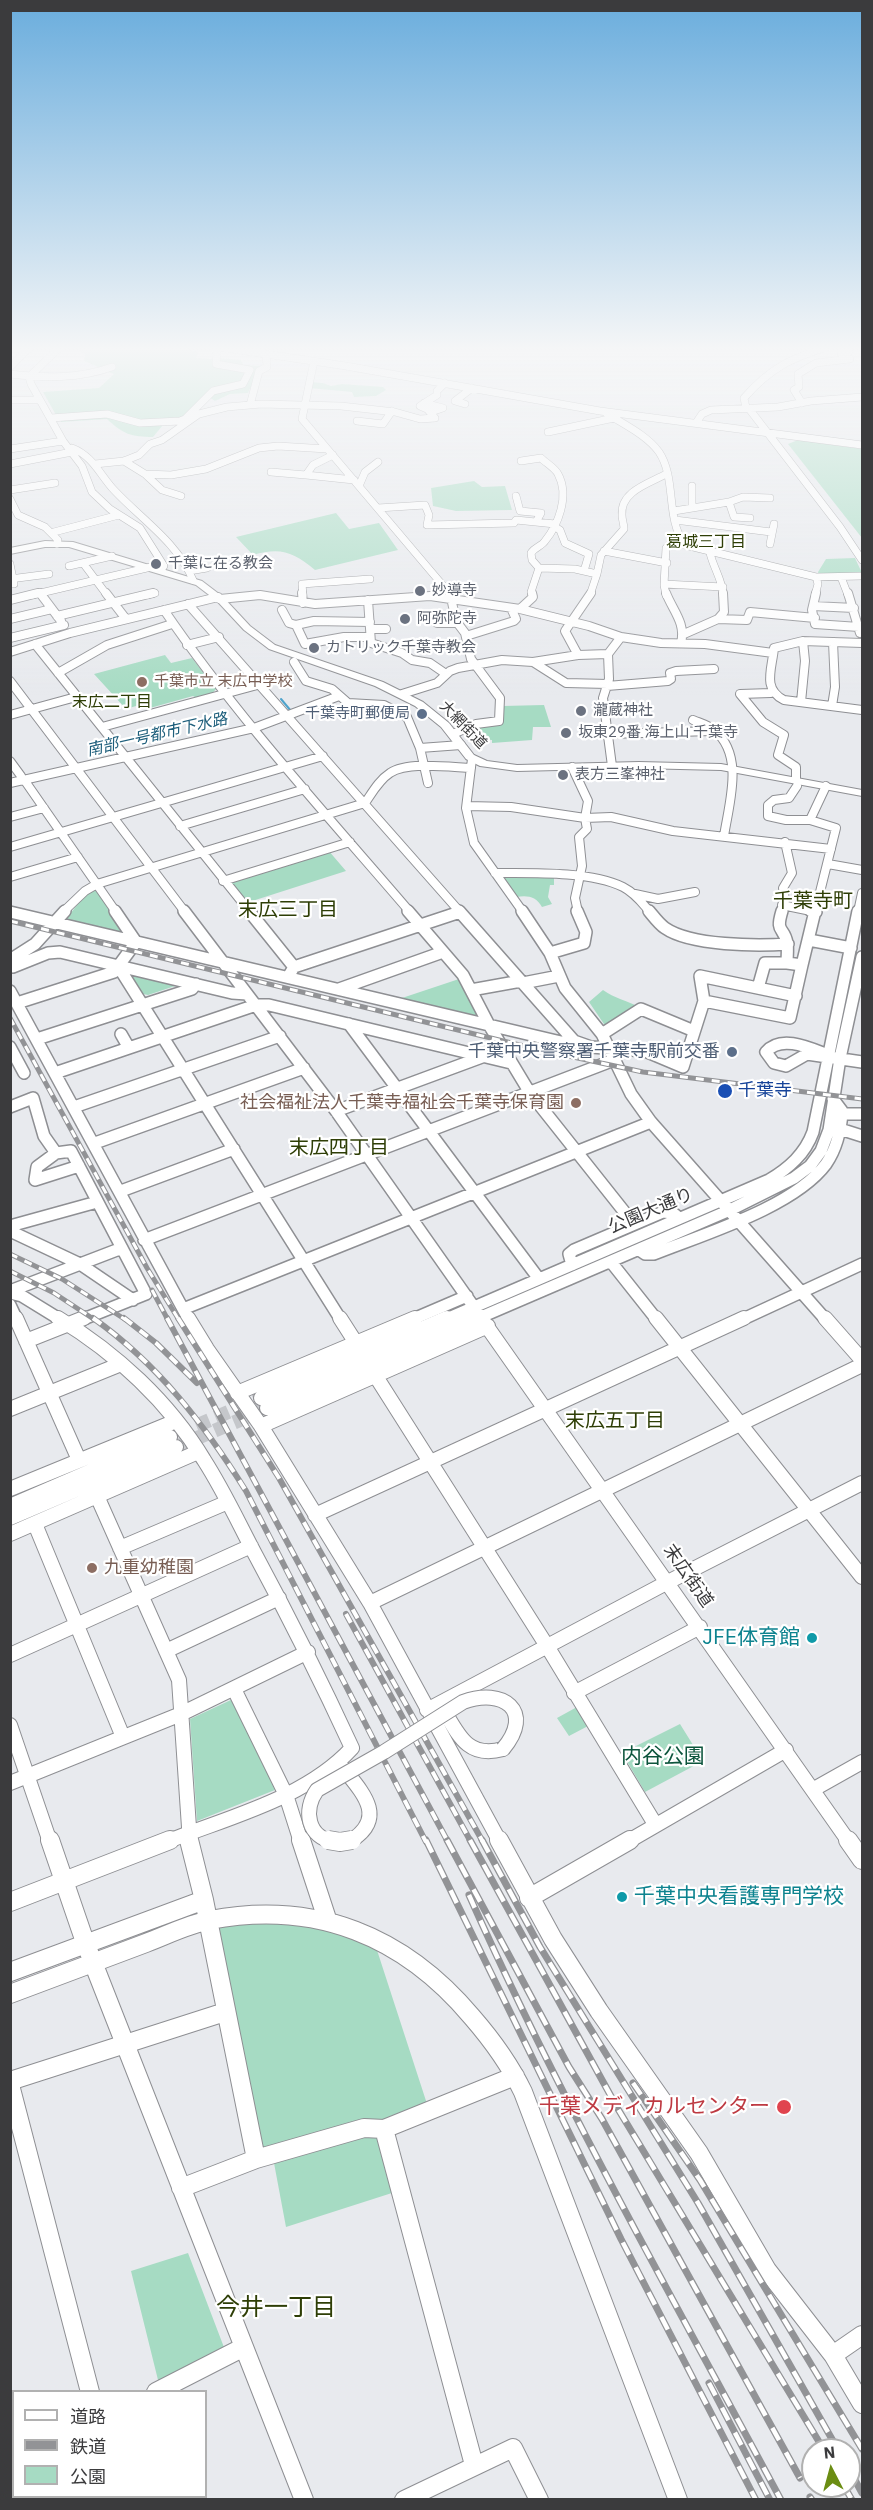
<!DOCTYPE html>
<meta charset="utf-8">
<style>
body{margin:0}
#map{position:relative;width:873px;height:2510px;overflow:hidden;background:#e8eaee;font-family:"IBM Plex Sans","Noto Sans JP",sans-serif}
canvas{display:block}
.frame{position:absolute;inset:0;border:12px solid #3b3b3d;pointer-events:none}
.legend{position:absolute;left:12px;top:2390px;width:195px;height:108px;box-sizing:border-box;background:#fff;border:2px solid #b1b1b1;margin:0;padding:8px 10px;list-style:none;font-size:18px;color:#3b3b3d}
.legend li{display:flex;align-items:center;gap:12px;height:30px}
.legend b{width:30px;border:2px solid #b1b1b1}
.north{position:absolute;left:801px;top:2438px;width:60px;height:60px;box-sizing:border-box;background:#fff;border:2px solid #b1b1b1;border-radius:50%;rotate:354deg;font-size:16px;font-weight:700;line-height:24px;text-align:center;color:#3b3b3d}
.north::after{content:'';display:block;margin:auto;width:21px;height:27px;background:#6b8d13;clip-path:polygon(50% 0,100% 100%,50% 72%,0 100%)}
</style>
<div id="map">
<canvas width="873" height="2510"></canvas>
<div class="frame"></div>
<ul class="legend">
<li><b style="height:8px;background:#fff"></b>道路</li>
<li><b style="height:8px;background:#929396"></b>鉄道</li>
<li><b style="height:16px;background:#a6dbc3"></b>公園</li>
</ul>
<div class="north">N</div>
</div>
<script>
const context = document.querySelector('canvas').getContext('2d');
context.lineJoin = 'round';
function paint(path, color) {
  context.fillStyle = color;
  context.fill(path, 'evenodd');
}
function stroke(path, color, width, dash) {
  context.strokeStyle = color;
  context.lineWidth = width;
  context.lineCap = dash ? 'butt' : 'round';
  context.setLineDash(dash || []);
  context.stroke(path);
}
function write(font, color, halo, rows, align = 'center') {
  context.font = font + ' "IBM Plex Sans","Noto Sans JP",sans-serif';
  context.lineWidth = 4.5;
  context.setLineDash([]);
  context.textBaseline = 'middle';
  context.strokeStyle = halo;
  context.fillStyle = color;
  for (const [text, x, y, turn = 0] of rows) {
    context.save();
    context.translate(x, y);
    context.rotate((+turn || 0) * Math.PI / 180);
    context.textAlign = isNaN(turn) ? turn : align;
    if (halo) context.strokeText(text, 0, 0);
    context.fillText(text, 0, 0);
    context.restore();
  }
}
paint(new Path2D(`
 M81,346h90l28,6 -3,6 17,1v6l34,6 -8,13 -28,6 -30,29 -33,3 -29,-7h-63l-13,-23 56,-4 15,-14c-10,-3 -19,-9 -30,-13l1,-7 -5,-3z
 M218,358l23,2 2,5 18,1 -13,27 -18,1 -15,7 -6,-4 6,-5 28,-5 9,-15 -31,-8z
 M310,382l13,1 8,3 11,-2 41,3 3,3 -10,6 -22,1 -2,-5 -43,-4z
 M107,417l27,6 29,2 -10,12c-22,0 -30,-3 -46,-18l-46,3v-3z
 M798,440l64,9v89l-74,-94z
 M474,481l8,6 23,-1 7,24 -56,1 -23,-5 -2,-18z
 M336,513l13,16 30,-6 19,27 -83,20c-22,-18 -34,-23 -62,-15l-17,-18z
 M855,558l7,15 -43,3 -1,-4 8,-13z
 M165,655l6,8 21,-5 24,31 -6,7 -12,3 -5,-3 -43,12 -4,-5 -20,6 -32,-35z
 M544,705l7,22h-18l-1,13 -40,3v-3l-19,-1 -4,-11 27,-4 7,-18z
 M328,850l18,21 -100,32 -16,-20z
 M501,874l53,2v9h-4l-2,12 4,7 -10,3c-6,-11 -15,-12 -26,-10z
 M93,890h5l30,44 -63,-14 21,-26z
 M129,973l49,12 -30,10 -5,-1z
 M459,979l22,39 -79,-16v-4z
 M603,990c11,8 24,11 37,17l-34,20 -17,-25z
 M233,1699l42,91 -78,31 -7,-102z
 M577,1707l11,19 -19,10 -12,-18z
 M680,1724l23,37 -58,31 -23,-39z
 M283,1916l92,28 53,163 -169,48 -42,-225 7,-8z
 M372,2134l9,7 14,51 -109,35 -12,-64z
 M188,2253l37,97 -66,34 -28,-113z`), '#a6dbc3');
stroke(new Path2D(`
 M281,699l10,12 -2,1`), '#4ea3cc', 2);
stroke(new Path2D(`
 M177,1434l84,-36
 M176,1447l85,-36`), '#c5c7cb', 14, [14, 7]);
const minorFar4 = new Path2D(`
 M61,346l-32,31 2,7 32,57 19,25 10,26 18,17 30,19 24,38 -3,4
 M212,346l134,20 254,45 262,34
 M843,346l6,6 -8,2 6,3
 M10,349h19
 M314,361l-12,58 149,176
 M10,367l21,-21
 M10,374c35,4 68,5 102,-7
 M10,400h28
 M424,403l19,5 -12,4
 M802,403l-8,-13 5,-3 -1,-13 18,-11 34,-4
 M465,404l-10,-3 17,-13
 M250,405l9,-34 8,-4 -1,-13
 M746,408l-2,-10c27,-31 48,-40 86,-52
 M750,410l90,117 22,33
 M606,413c17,11 41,22 53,39 18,27 6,66 26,93l131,32 46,-1
 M51,418l56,-4 33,9 40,-2 5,-2 28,-28 30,-7 7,-14 -34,-6 1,-14 3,-2
 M357,421l26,3 9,-13
 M696,423l6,-9 9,-4 67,-3 33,-6 51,-4
 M548,432l66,-14
 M72,448c21,8 28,27 42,42 27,29 63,52 79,90
 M10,449l53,-8
 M124,461l21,13 17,16 19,6
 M521,461l20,-3c5,5 14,10 17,16 12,22 0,51 -13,67 -3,5 -10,6 -14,12l1,7 7,8 -8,24 1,3
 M10,464l62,-12
 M95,464l29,-3 15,-6 11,-11 12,-4 37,-26 28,-7 34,-3 80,2 54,6 25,7 15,-1 -8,-9 -7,-3 17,-11v-4l8,-8
 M271,472l35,3 7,-10 20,-10
 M145,474l26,1 35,-6 53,-21 19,-2 49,3
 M306,475l48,5
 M359,486l6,-14 13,-10
 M692,486v22
 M10,490l45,-7
 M516,496l4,15 21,2 -5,9
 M10,499l8,16 27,12 13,13 -1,4
 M378,508l47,-3 4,10 -2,10 87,-2 2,-3 39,4
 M674,511l55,-9
 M750,518l-16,-1 -5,-15 14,-5 27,1
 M675,520l96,12
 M555,527l5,3 5,13 24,11 -5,17
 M54,532l65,-17
 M770,544l4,-20
 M604,551l63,12
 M710,553c3,14 13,28 13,42
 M83,563l24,32
 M10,564l4,20
 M69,566l43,-10
 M539,568l36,1 22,5 4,-19 23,-26c0,-5 -2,-9 -2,-14 -2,-24 28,-32 44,-41
 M189,571l18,-3
 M841,577l7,18
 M10,579l39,-5
 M664,584l59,3
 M40,593l1,2
 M32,595l119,-28
 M147,595l8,-2
 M303,595l-1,-11 68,-5
 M590,595l7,-21
 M666,595l-2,-10 2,-37 9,-9h4
 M815,595l3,-11 -2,-7`);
const minorFar3 = new Path2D(`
 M40,593l21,28
 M106,593l20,26
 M302,593l1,10
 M450,593l6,28 9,12 6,26 29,39 -1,23 -23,3 -23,10
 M666,593c7,18 20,30 15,50
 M816,593l-4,17 3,14 44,3
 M848,593l12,40
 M220,599l40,-4 55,9 115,-8 90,13 69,17 32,11 40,6 44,1 68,9
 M10,600l28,-7
 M368,600l3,43 31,10 10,7 18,3 16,11
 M188,604l272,308
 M813,606l41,2
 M520,609l13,-12 -1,-4
 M164,610c73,107 162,204 246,302
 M282,610l7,13 7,2 9,19 39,-7h24
 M57,616l96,-23
 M10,619l42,-10
 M718,619l29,1 3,-8 65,6
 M437,623h20
 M296,625l18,-4 56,1
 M370,629h16
 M684,634l34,-15 6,-7 -1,-19
 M466,636l48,-15 2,-2 -5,-11
 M10,638l54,-13
 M862,643l-59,-2 -29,7c-2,21 -12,41 10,52l78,10
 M35,644l215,268
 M187,645l32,-8
 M10,652l60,-19 148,-36
 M578,655l-13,-24 26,-38
 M294,662l12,19 26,8 16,14 36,2 23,12 13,31 8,35
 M533,662l45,-7 30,-1
 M58,673l49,-28 65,-21
 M10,681l175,231
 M607,686l61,-5 3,-2 -1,-6 6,-2 38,-2
 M771,693l-31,1 23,28 21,13 -6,20 18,12v13
 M402,694l35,-11 13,-12 8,-3 44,-8 31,2 33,21 42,1
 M801,702l4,-41 -2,-20
 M832,706l3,-19 -2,-45
 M10,715l66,-18
 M693,720c7,3 15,5 21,10 31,25 15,73 10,106
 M102,727l159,-43
 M608,734l104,-3
 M420,748l41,-3
 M472,759l-6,49 8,35 49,69
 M10,761l11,15
 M612,766l-9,-68 6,-19 -1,-25 13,-17
 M572,767l16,34 -3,17 2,11 -8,8 3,29 -7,32 3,14
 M25,781l91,131
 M10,783l244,-55 85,-32
 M797,786l-8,12 -15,2 -6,5v11l18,4h24l26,8 -21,84
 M467,806l44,1 74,11 26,-1 62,14 158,18
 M10,817l34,-9
 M810,820l16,-34
 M180,826l125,-37
 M10,847l313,-91
 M828,864l34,6
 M495,873c36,0 96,-2 128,14 12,6 19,16 27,25
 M10,877l68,-20
 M223,881l127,-39
 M635,894l23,5 37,-7
 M782,905l34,7
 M63,912l22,-21 12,-7 268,-81c7,-10 14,-23 25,-30 17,-12 60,-6 81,-5
 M781,912l4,-12 -2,-12 9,-15 -7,-31
 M858,912l4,-19`);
const minorFar2 = new Path2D(`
 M184,911l152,200 147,209
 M249,911l45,56 -6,10
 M408,911l55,64 26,50 41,68 104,131
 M459,911l115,130 17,6 54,4 38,16 21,-66 -4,-25 96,20
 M522,911l28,42 15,35 37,46 29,60 20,28 175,198
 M649,911c5,6 10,13 16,17 26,18 92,18 123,16
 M811,911l5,1
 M10,912l551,130 13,-1
 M809,940l42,8
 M550,953l34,-10 2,-11 -9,-21
 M10,960l25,-16 30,-33
 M802,965l13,-54
 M118,966l223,354
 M13,967l35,-14 12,-1 172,41 15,1
 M294,967l166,-55
 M523,983l36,-7
 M758,988l7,-25h22
 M339,989l104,-37
 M471,990l50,-9
 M10,991l179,329
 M704,1001l86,17 12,-53 -15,-2c0,-6 1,-14 0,-20 -3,-17 -12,-9 -5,-32
 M17,1003l97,-31 22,-30 -21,-31
 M349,1024l190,255
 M121,1034l8,14
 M602,1034l39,-25 53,22
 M37,1039l155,-50 4,-5
 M10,1047l14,26
 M828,1055c-18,-7 -47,-21 -62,-3l8,11 12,3 21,-12 55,8
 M55,1073l201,-68h13l242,58
 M10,1107l23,-9 11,38 12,17 15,-2 75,143 -65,26
 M74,1107l206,-71
 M336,1111l146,-54
 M843,1114h19
 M840,1129l22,7
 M95,1143l209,-75
 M56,1153l-19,14 -2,13 44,-14
 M121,1191l113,-42
 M10,1226l87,-24
 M10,1231l70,33 53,36
 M144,1240l470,-180
 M639,1250l6,4h9c50,-20 140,-47 172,-90 11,-16 15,-34 16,-53l-9,-12
 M611,1262l46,58
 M572,1265l-3,-11 5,-4 89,-38 10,1 6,5
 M10,1291l112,-43
 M10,1293l12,3 39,24
 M10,1305l7,15
 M183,1309l468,-187
 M411,1320l56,-24
 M444,1320l325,-140c20,-12 36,-26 44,-48l45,-221
 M474,1320l256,-110 64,-32 16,-12 11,-15 8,-21 11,-72 22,-101
 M741,1320l121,-56`);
const minorFar1 = new Path2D(`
 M16,1318l63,142
 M58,1318c58,35 111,84 146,142 20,31 35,64 52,96 34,63 66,127 96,192 -47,51 -124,69 -186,94
 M188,1318l19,31 54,77 109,177 130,239
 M340,1318l16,25
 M481,1318l368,524
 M656,1318l206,259
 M825,1318l37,42
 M26,1341l58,-23
 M375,1375l172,271 108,178
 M237,1393l178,-75
 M261,1398l186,-80
 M267,1408l210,-90
 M10,1409l111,-45
 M261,1426l227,-100
 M10,1489l166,-68
 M97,1496l82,184 11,162
 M10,1506l160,-69
 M315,1515l429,-197
 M10,1518l166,-71
 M35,1524l88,213
 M10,1534l188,-82
 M120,1548l108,-46
 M370,1603l492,-238
 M166,1651l113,-53
 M10,1655l241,-109
 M234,1689l52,106 15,47
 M574,1693l126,-66
 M442,1707c16,27 25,52 61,42
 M427,1710l241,-128 194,-99
 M10,1725l40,117
 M343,1768c19,24 44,49 9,72
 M10,1783l171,-69 127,-62
 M814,1789l48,-27
 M627,1842l159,-92`);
const minor = new Path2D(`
 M50,1840l35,102 219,558
 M189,1840l15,60 52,259
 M301,1840l26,79
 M499,1840l54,99 46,72 100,142 68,117 66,85 29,49
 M848,1840l14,20
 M529,1898l101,-58
 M10,1902l160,-62
 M10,1972l194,-72
 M10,1994c45,-17 91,-34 136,-51 21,-8 43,-19 64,-23 106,-20 194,16 262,97 20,23 38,48 51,75l155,408
 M10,2081l215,-69
 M10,2085l80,307
 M384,2129l90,336
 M181,2188l75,-29 108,-31 20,1 131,-53
 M833,2355l29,-20
 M156,2392l88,-45
 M10,2469l4,-1
 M117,2496l1,4
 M404,2500l109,-52 26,52`);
const major = new Path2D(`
 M45,541l28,1 129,39 21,16 27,29 25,19 108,37 40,20 26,21 25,32 13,6 30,4 122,-3 82,2 141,26v6l-141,-26 -82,-2 -122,3 -37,-5 -14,-7 -25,-32 -26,-21 -40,-20 -106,-37 -25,-19 -27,-29 -21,-16 -127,-38h-24l-35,7v-6z`);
stroke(minorFar4, '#8e8f93', 8);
stroke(minorFar3, '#8e8f93', 10);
stroke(minorFar2, '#8e8f93', 14);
stroke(minorFar1, '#8e8f93', 16);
stroke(minor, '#8e8f93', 20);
stroke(major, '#8e8f93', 2);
stroke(minorFar4, '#fff', 7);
stroke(minorFar3, '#fff', 8);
stroke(minorFar2, '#fff', 11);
stroke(minorFar1, '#fff', 14);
stroke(minor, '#fff', 18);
paint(major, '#fff');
const railFar2 = new Path2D(`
 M10,921l526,128 107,23 219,27
 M10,1018l137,250 32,52
 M10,1254l52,25 64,41
 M10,1271l44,22 41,27
 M152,1290l16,30`);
const railFar1 = new Path2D(`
 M93,1318c65,46 111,106 153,173l180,351
 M124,1318l32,25 41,40
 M167,1318l281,524
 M178,1318l101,160 204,364
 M346,1614l125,228`);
const rail = new Path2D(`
 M426,1840l195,399 135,261
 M447,1840l122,227 33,52 198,359
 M470,1840l148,269 206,341
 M482,1840l58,107 158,256 139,245
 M469,1895c92,207 205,405 312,605
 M633,2083l67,97 162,269
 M709,2383l61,117
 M849,2469l13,24
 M844,2486l8,14
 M810,2497l2,3`);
stroke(railFar2, '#929396', 5);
stroke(railFar1, '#929396', 6);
stroke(rail, '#929396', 7);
stroke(railFar2, '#fff', 3, [8]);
stroke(railFar1, '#fff', 4, [10]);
stroke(rail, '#fff', 4.5, [14]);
const minorBridgeFar1 = new Path2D(`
 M335,1842c-28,-4 -32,-32 -18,-52l67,-38 79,-50c40,-15 72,9 40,47
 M344,1842l8,-2`);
const minorBridge = new Path2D(`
 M328,1840l12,2 12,-2`);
stroke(minorBridgeFar1, '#8e8f93', 16, []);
stroke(minorBridge, '#8e8f93', 20, []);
stroke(minorBridgeFar1, '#fff', 14);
stroke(minorBridge, '#fff', 18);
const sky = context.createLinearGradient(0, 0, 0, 698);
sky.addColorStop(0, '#6aaddd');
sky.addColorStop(0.5, '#f5f6f7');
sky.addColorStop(1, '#f5f6f700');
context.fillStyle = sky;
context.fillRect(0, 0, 873, 698);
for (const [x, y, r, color] of [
 [156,564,6,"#6b7280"],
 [420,591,6,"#6b7280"],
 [405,619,6,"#6b7280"],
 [314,648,6,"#6b7280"],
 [142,682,6,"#8d6e63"],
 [581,711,6,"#6b7280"],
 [422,714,6,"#5c6f8a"],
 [566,733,6,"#6b7280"],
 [563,775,6,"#6b7280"],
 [732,1052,6,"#5c6f8a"],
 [725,1091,8,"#1a4fb4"],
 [576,1103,6,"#8d6e63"],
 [92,1568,6,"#8d6e63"],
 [812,1638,6,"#0f9aa8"],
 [622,1897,6,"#0f9aa8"],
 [784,2107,8,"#e0444e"]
]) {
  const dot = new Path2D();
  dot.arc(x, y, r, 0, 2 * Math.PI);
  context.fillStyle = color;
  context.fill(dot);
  stroke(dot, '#fff', 2);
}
write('15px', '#5b616d', '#fff', [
 ["千葉に在る教会",168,564],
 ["妙導寺",432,591],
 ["阿弥陀寺",417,619],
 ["カトリック千葉寺教会",326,648],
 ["瀧蔵神社",593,711],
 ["坂東29番 海上山 千葉寺",578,733],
 ["表方三峯神社",575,775]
], 'left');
write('15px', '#785e54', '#fff', [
 ["千葉市立 末広中学校",154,682]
], 'left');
write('15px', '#4e5e75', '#fff', [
 ["千葉寺町郵便局",410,714]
], 'right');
write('15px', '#3b3b3d', '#fff', [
 ["大網街道",463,725,46]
]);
write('16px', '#2e3e06', '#fff', [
 ["葛城三丁目",706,542],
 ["末広二丁目",112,702]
]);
write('italic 16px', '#1e5f7c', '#fff', [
 ["南部一号都市下水路",157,735,-13]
]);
write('18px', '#4e5e75', '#fff', [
 ["千葉中央警察署千葉寺駅前交番",720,1052]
], 'right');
write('18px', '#164399', '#fff', [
 ["千葉寺",738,1091]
], 'left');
write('18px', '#785e54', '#fff', [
 ["社会福祉法人千葉寺福祉会千葉寺保育園",564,1103],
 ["九重幼稚園",104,1568,"left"]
], 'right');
write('18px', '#3b3b3d', '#fff', [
 ["公園大通り",651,1211,-23],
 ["末広街道",688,1576,55]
]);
write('20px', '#2e3e06', '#fff', [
 ["千葉寺町",813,901],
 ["末広三丁目",288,910],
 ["末広四丁目",339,1148],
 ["末広五丁目",615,1421]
]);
write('21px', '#0d838f', '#fff', [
 ["JFE体育館",800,1638],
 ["千葉中央看護専門学校",634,1897,"left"]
], 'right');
write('21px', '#0d553d', '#fff', [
 ["内谷公園",663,1757]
]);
write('21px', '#be3a42', '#fff', [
 ["千葉メディカルセンター",770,2107]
], 'right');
write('24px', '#2e3e06', '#fff', [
 ["今井一丁目",276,2308]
]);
</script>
